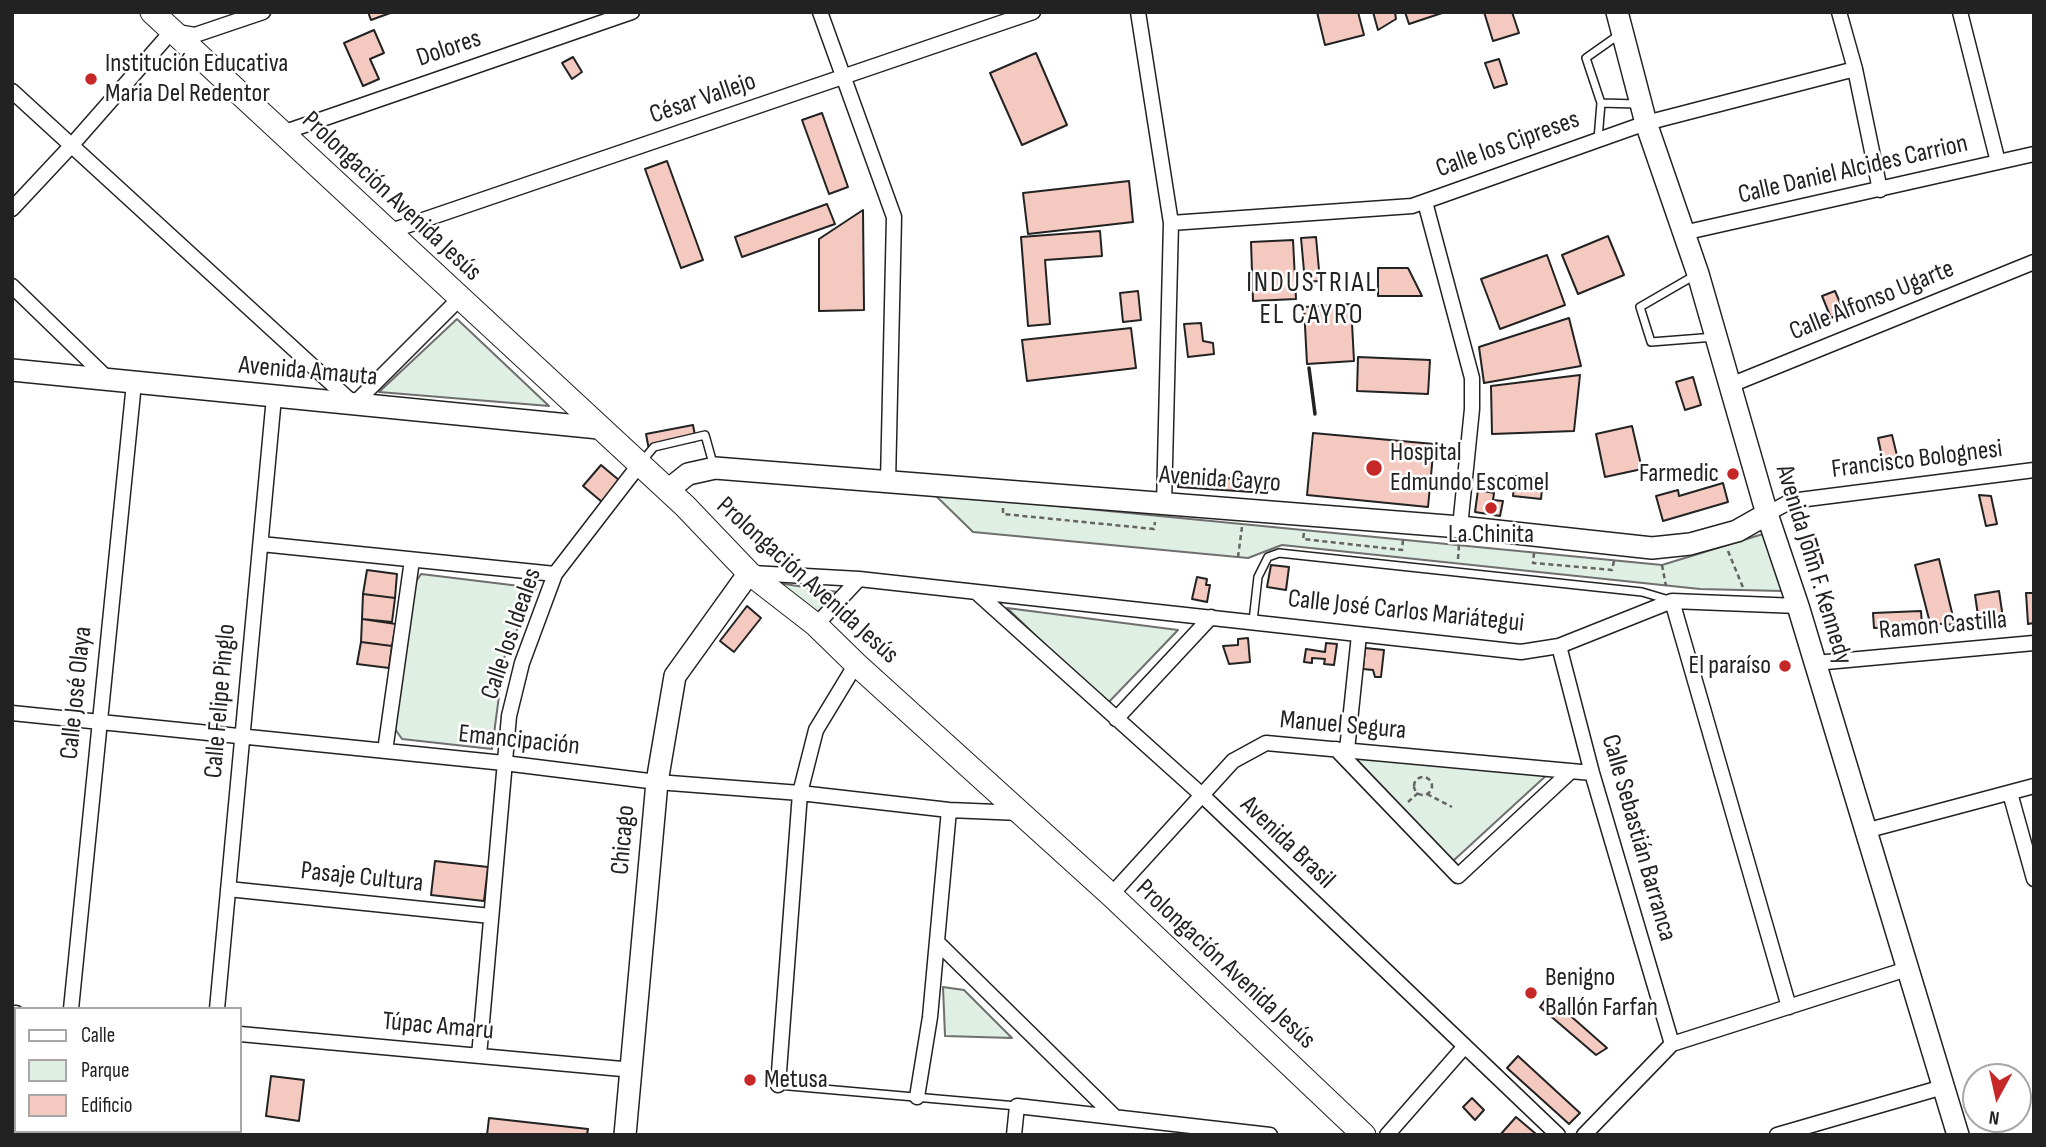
<!DOCTYPE html>
<meta charset="utf-8">
<style>
body{margin:0}
#map{position:relative;width:2046px;height:1147px;overflow:hidden;background:#fff;font-family:"Sofia Sans Condensed",sans-serif}
canvas{display:block}
.frame{position:absolute;inset:0;border:14px solid #222;pointer-events:none}
.legend{position:absolute;left:14px;top:1007px;width:228px;height:126px;box-sizing:border-box;background:#fff;border:2px solid #a7a7a7;margin:0;padding:9px 12px;list-style:none;font-size:21px;color:#222}
.legend li{display:flex;align-items:center;gap:14px;height:35px}
.legend b{width:35px;border:2px solid #a7a7a7}
.north{position:absolute;left:1962px;top:1063px;width:70px;height:70px;box-sizing:border-box;background:#fff;border:2px solid #a7a7a7;border-radius:50%;rotate:188deg;font-size:19px;font-weight:700;line-height:28px;text-align:center;color:#222}
.north::after{content:'';display:block;margin:auto;width:24px;height:32px;background:#c62828;clip-path:polygon(50% 0,100% 100%,50% 72%,0 100%)}
</style>
<div id="map">
<canvas width="2046" height="1147"></canvas>
<div class="frame"></div>
<ul class="legend">
<li><b style="height:9px;background:#fff"></b>Calle</li>
<li><b style="height:19px;background:#e0efe3"></b>Parque</li>
<li><b style="height:19px;background:#f3c9c0"></b>Edificio</li>
</ul>
<div class="north">N</div>
</div>
<script>
const context = document.querySelector('canvas').getContext('2d');
context.lineJoin = 'round';
function paint(path, color) {
  context.fillStyle = color;
  context.fill(path, 'evenodd');
}
function stroke(path, color, width, dash) {
  context.strokeStyle = color;
  context.lineWidth = width;
  context.lineCap = dash ? 'butt' : 'round';
  context.setLineDash(dash || []);
  context.stroke(path);
}
function write(font, color, halo, rows, align = 'center') {
  context.font = font + ' "Sofia Sans Condensed",sans-serif';
  context.lineWidth = 5;
  context.setLineDash([]);
  context.textBaseline = 'middle';
  context.strokeStyle = halo;
  context.fillStyle = color;
  for (const [text, x, y, turn = 0] of rows) {
    context.save();
    context.translate(x, y);
    context.rotate((+turn || 0) * Math.PI / 180);
    context.textAlign = isNaN(turn) ? turn : align;
    if (halo) context.strokeText(text, 0, 0);
    context.fillText(text, 0, 0);
    context.restore();
  }
}
const green = new Path2D(`
 M457,319l92,87 -170,-14z
 M934,494l728,71 101,-31 19,57 -82,-2 -418,-44 -34,13 -275,-26z
 M421,574l115,14 -32,70 -12,91 -90,-10 -7,-10 18,-143z
 M778,583l59,9 -17,27z
 M1007,608l171,22 -71,74z
 M1355,758l194,15 -96,88z
 M943,987l21,3 48,48 -67,-2z`);
paint(green, '#e0efe3');
stroke(green, '#6f6f6f', 2);
const building = new Path2D(`
 M368,12h25l-22,8z
 M1317,12h41l6,23 -39,10z
 M1373,12h22l1,7 -18,11z
 M1405,12h40l-36,12z
 M1484,12h28l7,21 -26,8z
 M374,30l10,23 -14,6 9,20 -16,7 -19,-43z
 M1036,53l31,72 -45,20 -32,-72z
 M573,57l9,15 -10,7 -10,-16z
 M1499,59l8,25 -13,4 -9,-25z
 M822,113l26,74 -19,7 -27,-74z
 M667,161l36,99 -22,8 -36,-99z
 M1129,181l4,41 -105,12 -5,-41z
 M827,204l8,20 -93,33 -7,-20z
 M863,210l1,100 -45,1v-72z
 M1100,231l2,25 -57,4 5,64 -22,2 -7,-89z
 M1608,236l16,39 -46,19 -16,-39z
 M1316,237l4,44 -15,1 -4,-44z
 M1293,240l3,59 -43,2 -2,-59z
 M1547,255l18,50 -65,24 -19,-50z
 M1378,268h30l14,28h-44z
 M1138,291l3,29 -18,2 -3,-29z
 M1835,291l9,21 -13,6 -9,-22z
 M1351,304l3,57 -47,3 -3,-57z
 M1569,318l12,48 -97,17 -5,-36z
 M1201,323l2,18 10,2 1,11 -26,3 -4,-33z
 M1131,328l5,40 -109,13 -5,-41z
 M1358,357l72,3 -2,34 -71,-3z
 M1580,375l-6,56 -82,3 -1,-48z
 M1693,377l8,28 -16,5 -9,-28z
 M693,425l3,16 -47,9 -3,-16z
 M1632,426l10,43 -37,8 -9,-43z
 M1313,433l121,11 -6,63 -121,-12z
 M1892,435l8,33 -15,3 -7,-33z
 M601,465l19,16 -18,21 -19,-16z
 M1179,475l89,6 -1,12 -89,-6z
 M1515,476l28,2 -2,21 -28,-3z
 M1723,483l5,19 -65,19 -7,-25 22,-6 1,6z
 M1478,490l16,3 -1,7 10,1 -3,15 -25,-4z
 M1979,495l12,1 6,28 -11,2z
 M1814,533l9,30 -13,4 -10,-29z
 M1939,559l16,66 -25,-2 -15,-58z
 M1271,565l18,2 -3,23 -19,-3z
 M367,570l30,4 -2,24 -32,-4z
 M1197,577l10,2 -1,6h4l-3,17 -15,-3z
 M1999,591l5,34 -24,4 -5,-34z
 M2026,593h8v30l-6,1z
 M363,594l32,4 -3,24 -30,-3z
 M747,606l14,12 -27,34 -14,-11z
 M1921,611l1,15 -48,2 -1,-15z
 M362,619l34,5 -4,22 -31,-4z
 M1248,638l2,24 -21,2 -6,-18 15,-1v-6z
 M361,642l31,4 -3,22 -32,-4z
 M1326,643l11,1 -3,21 -10,-1 1,-5 -13,-1v5l-8,-1 2,-13 19,3z
 M1365,648l19,2 -3,27h-6l-2,-7 -10,-1z
 M435,861l53,6 -4,34 -53,-6z
 M1548,996l59,52 -11,7 -56,-48z
 M1518,1056l62,57 -11,11 -62,-56z
 M271,1076l33,4 -5,41 -33,-5z
 M1472,1098l12,12 -9,10 -12,-13z
 M1516,1117l20,17 -1,1h-35z
 M489,1118l99,11 -1,6h-100z`);
paint(building, '#f3c9c0');
stroke(building, '#222', 2);
const lane = new Path2D(`
 M1620,34l-34,24 15,45 36,1
 M1598,139l3,-36
 M1697,274l-57,33 11,35 64,-5
 M643,460l11,-13 51,-12 9,32
 M1253,621l5,-44 10,-20 11,-4 363,39 27,8
 M778,1085l239,21`);
const street = new Path2D(`
 M820,12l74,205 -6,265
 M1138,12l33,211 -7,281
 M1839,12l16,57 25,121
 M1960,12l38,150
 M12,91l342,313 106,-106
 M282,133l350,-121
 M1425,202l47,176v31l-12,118
 M12,209l59,-63 101,-115 23,4 68,-23
 M1171,223l241,-17 234,-83 209,-54
 M388,232l645,-220
 M1683,233l351,-79
 M12,286l97,94
 M1728,386l306,-124
 M1767,514l24,-13 243,-31
 M261,544l294,30
 M752,573l107,6 662,73 38,-6 113,-45 126,5
 M976,592l227,204 355,339
 M1672,601l117,406
 M816,625l43,-46
 M1559,646l33,127 80,271
 M1815,663l219,-20
 M12,713l492,50 153,19 143,11 149,17 71,3
 M1116,719l95,-102
 M1336,749l122,127 113,-105
 M1347,750l12,-115
 M385,751l27,-191
 M2010,793l24,86
 M1865,831l169,-45
 M228,889l263,27
 M1111,895l122,-134 33,-18 326,30
 M937,942l178,175
 M71,1009l63,-626
 M217,1009l57,-612
 M12,1013h4
 M240,1034l393,36
 M479,1056l30,-340 13,-53 33,-89 84,-109
 M778,1085l22,-292 16,-63 40,-66
 M917,1097l13,-80 19,-207
 M61,1135l1,-4
 M206,1135v-4
 M1014,1135l3,-29 253,29
 M1387,1135l78,-89
 M1584,1135l88,-91 235,-75
 M1777,1135l166,-48`);
const secondary = new Path2D(`
 M1617,12l29,111 52,151 69,240 31,92 160,529
 M12,370l587,58
 M668,490l20,-16 27,-6 745,59 192,21 38,-4 47,-13 30,-17
 M625,1135l32,-353 18,-106 74,-103`);
const primary = new Path2D(`
 M152,12l533,494 64,67 67,52 40,39 255,231 253,240`);
stroke(lane, '#222', 10);
stroke(street, '#222', 17);
stroke(secondary, '#222', 24);
stroke(primary, '#222', 25);
stroke(new Path2D(`
 M1003,508v6l151,15 1,-7
 M1304,533l-1,6 99,11 1,-10
 M1728,551l16,39
 M1534,553l-1,10 79,7 2,-9
 M1238,557l4,-30
 M1458,559l1,-14
 M1662,565l4,21
 M1414 786a9 9 0 1 1 18 0a9 9 0 1 1-18 0Z
 M1427,794l25,13
 M1408,802l10,-9`), '#646464', 2.5, [5, 3.5]);
stroke(lane, '#fff', 7);
stroke(street, '#fff', 14);
stroke(secondary, '#fff', 21);
stroke(primary, '#fff', 23);
stroke(new Path2D(`
 M1309,368l6,46`), '#222', 3.5);
for (const [x, y, r, color] of [
 [91,79,7,"#c62828"],
 [1374,468,9,"#c62828"],
 [1733,474,7,"#c62828"],
 [1491,508,7,"#c62828"],
 [1785,666,7,"#c62828"],
 [1531,993,7,"#c62828"],
 [750,1080,7,"#c62828"]
]) {
  const dot = new Path2D();
  dot.arc(x, y, r, 0, 2 * Math.PI);
  context.fillStyle = color;
  context.fill(dot);
  stroke(dot, '#fff', 2.5);
}
write('26px', '#222', '#fff', [
 ["Dolores",449,49,-19],
 ["César Vallejo",703,99,-19],
 ["Calle los Cipreses",1508,145,-20],
 ["Calle Daniel Alcides Carrion",1853,170,-13],
 ["Prolongación Avenida Jesús",391,197,43],
 ["Calle Alfonso Ugarte",1872,301,-22],
 ["Avenida Amauta",308,372,5],
 ["Francisco Bolognesi",1917,460,-7],
 ["Avenida Cayro",1220,480,4],
 ["Avenida John F. Kennedy",1813,565,73],
 ["Prolongación Avenida Jesús",807,581,42],
 ["Calle José Carlos Mariátegui",1406,612,6],
 ["Ramon Castilla",1943,626,-5],
 ["Calle los Ideales",512,634,-71],
 ["Calle José Olaya",77,693,-84],
 ["Calle Felipe Pinglo",221,701,-85],
 ["Manuel Segura",1343,726,5],
 ["Emancipación",519,741,6],
 ["Calle Sebastián Barranca",1638,838,74],
 ["Chicago",624,840,-85],
 ["Avenida Brasil",1287,843,44],
 ["Pasaje Cultura",362,878,6],
 ["Prolongación Avenida Jesús",1225,965,43],
 ["Túpac Amaru",438,1027,5]
]);
write('26px', '#222', '#fff', [
 ["Institución Educativa",105,64],
 ["Maria Del Redentor",105,94],
 ["Hospital",1390,453],
 ["Edmundo Escomel",1390,483],
 ["Farmedic",1719,474,"right"],
 ["La Chinita",1491,535,"center"],
 ["El paraíso",1771,666,"right"],
 ["Benigno",1545,978],
 ["Ballón Farfan",1545,1008],
 ["Metusa",764,1080]
], 'left');
context.letterSpacing = '2px';
write('28px', '#222', '#fff', [
 ["INDUSTRIAL",1312,284],
 ["EL CAYRO",1312,316]
]);
context.letterSpacing = '0px';
</script>
